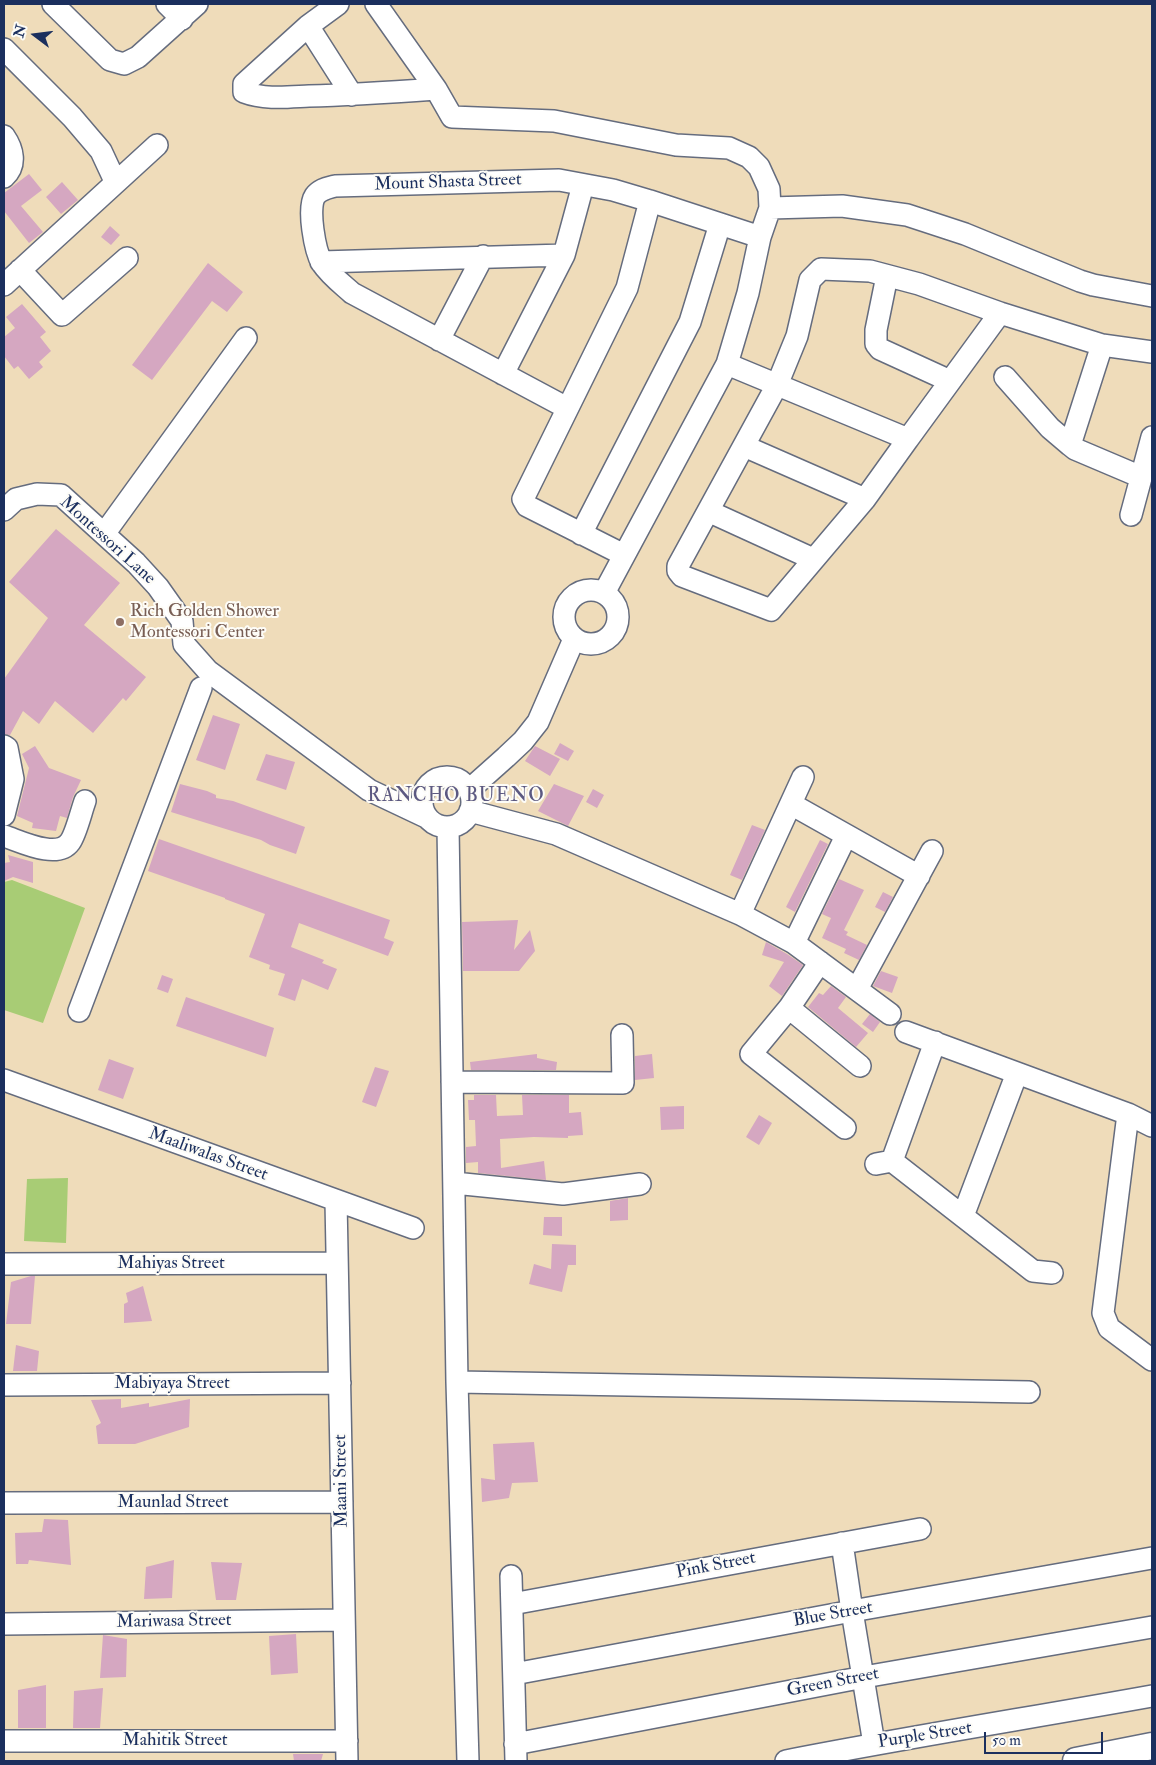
<!DOCTYPE html>
<style>
body{margin:0}
#map{position:relative;width:1156px;height:1765px;overflow:hidden;background:#efdcba;font-family:"IM FELL Double Pica",serif}
canvas{display:block}
.frame{position:absolute;inset:0;border:5px solid #1b2f5e;pointer-events:none}
.north{position:absolute;left:10px;top:10px;width:50px;height:50px;-webkit-text-stroke:4px #fdfcf7;paint-order:stroke;rotate:285deg;font-size:14px;font-weight:700;line-height:20px;text-align:center;color:#1b2f5e}
.north::after{content:'';display:block;margin:auto;width:18px;height:22px;background:#1b2f5e;clip-path:polygon(50% 0,100% 100%,50% 72%,0 100%)}
.scale{position:absolute;left:984px;top:1732px;width:119px;height:22px;box-sizing:border-box;border:2px solid #1b2f5e;border-top:0;padding-left:6px;font-size:15px;line-height:18px;white-space:nowrap;color:#1b2f5e;-webkit-text-stroke:4px #fdfcf7;paint-order:stroke}
</style>
<div id="map">
<canvas width="1156" height="1765"></canvas>
<div class="frame"></div>
<div class="north">N</div>
<div class="scale">50 m</div>
</div>
<script>
const context = document.querySelector('canvas').getContext('2d');
context.lineJoin = 'round';
function paint(path, color) {
  context.fillStyle = color;
  context.fill(path, 'evenodd');
}
function stroke(path, color, width, dash) {
  context.strokeStyle = color;
  context.lineWidth = width;
  context.lineCap = dash ? 'butt' : 'round';
  context.setLineDash(dash || []);
  context.stroke(path);
}
function write(font, color, halo, rows, align = 'center') {
  context.font = font + ' "IM FELL Double Pica",serif';
  context.lineWidth = 4;
  context.setLineDash([]);
  context.textBaseline = 'middle';
  context.strokeStyle = halo;
  context.fillStyle = color;
  for (const [text, x, y, turn = 0] of rows) {
    context.save();
    context.translate(x, y);
    context.rotate((+turn || 0) * Math.PI / 180);
    context.textAlign = isNaN(turn) ? turn : align;
    if (halo) context.strokeText(text, 0, 0);
    context.fillText(text, 0, 0);
    context.restore();
  }
}
paint(new Path2D(`
 M12,880l73,28 -42,115 -39,-13v-128z
 M68,1178l-2,65 -42,-2 3,-62z`), '#a8cc75');
paint(new Path2D(`
 M29,174l13,16 -21,16 22,26 -14,11 -25,-32v-18z
 M62,182l16,18 -17,14 -15,-17z
 M110,226l10,9 -9,10 -10,-8z
 M208,263l35,29 -16,20 -15,-11 -60,79 -20,-15z
 M22,304l24,28 -6,5 11,14 -12,11 4,5 -14,12 -11,-13 -4,3 -10,-13v-19l11,-9 -9,-11z
 M56,529l64,54 -36,42 62,52 -20,24 -3,-3 -30,35 -38,-32 -16,23 -16,-13 -13,24 -6,-1v-55l44,-61 -39,-36z
 M213,715l27,9 -15,46 -29,-10z
 M560,743l14,8 -6,10 -14,-7z
 M35,746l14,22 32,12 -8,17 -6,21 -7,-2 -4,15 -24,-3 1,-5 -16,-7 12,-48 -7,-14z
 M535,746l25,13 -10,17 -25,-15z
 M266,754l29,8 -9,28 -30,-10z
 M180,784l27,7 9,4v3l17,3 72,26 -9,27 -26,-9 -9,-5 -90,-28z
 M554,784l30,12 -16,30 -30,-15z
 M593,789l11,6 -7,13 -11,-6z
 M752,825l13,5 -23,50 -12,-5z
 M159,839l231,81 -6,18 10,4 -6,14 -89,-33 -8,24 33,13 -2,3 15,6 -9,21 -26,-11 -7,22 -17,-6 7,-21 -16,-5 1,-4 -21,-8 16,-43 -40,-15v-1l-77,-27z
 M820,840l8,4 -33,68 -9,-5z
 M8,855l25,7v21l-20,-6 -9,4v-18l6,-1z
 M839,879l25,11 -20,40 4,2 -2,3 21,10 -8,15 -15,-7 2,-4 -24,-11 9,-20 -9,-4z
 M883,892l10,5 -8,15 -10,-5z
 M518,920l-4,30 16,-20 5,21 -16,20h-56l-1,-49z
 M766,942l21,12 16,11 -21,31 -13,-10 15,-24 -22,-7z
 M881,971l17,6 -6,16 -19,-7z
 M162,975l11,4 -5,14 -11,-4z
 M831,986l15,11 -8,11 30,25 -12,14 -48,-40 11,-14 4,2z
 M186,997l88,31 -8,29 -90,-31z
 M870,1014l10,8 -7,10 -11,-8z
 M537,1054v4l20,4 -1,8h-85l-1,-8z
 M652,1054l2,24 -19,2v-24z
 M109,1059l25,9 -11,31 -25,-9z
 M375,1067l14,4 -13,36 -14,-5z
 M474,1095h22l1,21 26,-1 -1,-20h47v18l12,-1 2,23 -15,1v2l-34,-1 -34,2 1,29 43,-7 2,19 -68,-7v-11l-12,1v-16l10,-1 -1,-26h-6l-1,-20h6z
 M684,1106v23l-23,1 -1,-23z
 M759,1115l13,8 -13,22 -13,-8z
 M628,1198v22l-18,1v-20z
 M544,1217h18v19l-19,-1z
 M552,1244l24,1v20h-8l-6,27 -33,-8 5,-20 17,5z
 M31,1276h4l-4,48h-25l5,-42z
 M143,1286l9,35 -28,2v-19l4,-2 -2,-9z
 M16,1345l23,6 -2,20h-24z
 M121,1399v9l28,-5v4l41,-8 -1,28 -54,17h-37l-2,-18 5,-3 -10,-23z
 M534,1442l4,40 -26,1 -3,15 -27,4 -1,-24 14,2 -2,-36z
 M44,1519l24,1 3,45 -42,-5 -1,4h-12l-1,-31 27,-1z
 M174,1560l-2,38 -28,1 2,-32z
 M211,1562l31,1 -6,37h-20z
 M296,1634l2,39 -27,2 -2,-39z
 M103,1635l24,4 -1,38 -26,1z
 M46,1685v43h-28v-38z
 M103,1688l-3,40h-27l1,-37z
 M293,1754h30l-2,7h-27z`), '#d5a7c1');
const minor = new Path2D(`
 M53,4l57,56 14,4 14,-7 59,-53
 M167,4l15,15
 M338,4l-30,22 -64,58v8c21,8 44,5 65,4 43,-1 85,-4 127,-7
 M376,4l60,85 16,28 102,4 122,24 53,3 20,9 10,10 10,22 1,19
 M308,26l44,69
 M4,49l68,68 29,34 14,30
 M4,136c9,13 13,29 0,41
 M321,262l243,-7 19,-70
 M20,270l42,45 65,-57
 M887,276l-11,54v14l4,5 70,32
 M4,285l153,-140
 M439,340l44,-84
 M1102,345l-32,100 5,4 66,28
 M727,364l181,75 92,-126 102,32 50,7
 M503,374l61,-119
 M1005,377l45,51 20,17
 M567,408l-215,-115c-10,-9 -22,-18 -30,-30 -7,-12 -15,-55 -7,-67 5,-7 13,-8 20,-10l224,-6 54,10 37,11 110,36
 M908,439l-43,60 -94,111 -89,-34 -4,-5v-5l99,-181 20,-49 13,-56 11,-11 49,2 49,13 81,29
 M744,446l121,53
 M4,510l12,-11 21,-5 24,1 75,68 22,24 24,34 2,23 24,27 161,119 57,27
 M708,511l105,48
 M1131,515l21,-78
 M104,534l142,-196
 M581,534l109,-212 30,-98
 M624,555l-97,-49 -4,-7 104,-211 23,-87
 M564 617a27 27 0 1 1 54 0a27 27 0 1 1-54 0Z
 M604,593l123,-229 21,-71 12,-56 10,-29 72,-2 65,9 58,19 115,47 13,4 59,11
 M4,746l3,2 6,31 -9,36
 M422 802a25 25 0 1 1 50 0a25 25 0 1 1-50 0Z
 M469,790l37,-33 17,-16 15,-19 36,-83
 M791,804l128,72
 M470,811l86,23 184,80 54,29 96,71
 M448,827l9,555 11,379
 M4,836c16,5 53,24 66,6 6,-8 11,-30 15,-41
 M740,914l63,-137
 M794,943l52,-107
 M820,962l-31,46 -38,46 94,74
 M857,989l75,-138
 M789,1008l71,58
 M79,1011l122,-323
 M906,1032l222,82 24,12
 M4,1080l409,148
 M452,1082l171,1 -1,-48
 M1128,1114l-25,199 6,15 43,32
 M892,1161l43,-119
 M876,1164l16,-3 141,110 19,2
 M454,1183l109,11 77,-10
 M336,1201l11,560
 M963,1216l54,-143
 M4,1264l333,-1
 M457,1382l572,10
 M4,1385l336,-2
 M4,1503l338,-1
 M842,1543l10,68 22,133
 M511,1576l5,185
 M512,1604l408,-75
 M4,1624l340,-4
 M514,1674l338,-63 300,-53
 M4,1741h343
 M515,1744l349,-67 288,-50
 M786,1761c122,-24 244,-43 366,-65`);
const major = new Path2D(`
 M1076,1761l76,-15`);
stroke(minor, '#656c7e', 24);
stroke(major, '#656c7e', 29);
stroke(minor, '#fff', 21);
stroke(major, '#fff', 26);
for (const [x, y, r, color] of [
 [120,622,5,"#8d6e63"]
]) {
  const dot = new Path2D();
  dot.arc(x, y, r, 0, 2 * Math.PI);
  context.fillStyle = color;
  context.fill(dot);
  stroke(dot, '#fdfcf7', 2);
}
write('18px', '#1b2f5e', '#fdfcf7', [
 ["Mount Shasta Street",448,183,-2],
 ["Montessori Lane",107,541,42],
 ["Maaliwalas Street",208,1155,20],
 ["Mahiyas Street",171,1264],
 ["Mabiyaya Street",172,1384],
 ["Maani Street",342,1481,-91],
 ["Maunlad Street",173,1503],
 ["Pink Street",716,1566,-11],
 ["Blue Street",833,1615,-10],
 ["Mariwasa Street",174,1622,-1],
 ["Green Street",833,1683,-11],
 ["Purple Street",925,1736,-9],
 ["Mahitik Street",175,1741]
]);
write('18px', '#785e54', '#fdfcf7', [
 ["Rich Golden Shower",130,612],
 ["Montessori Center",130,633]
], 'left');
context.letterSpacing = '1px';
write('19px', '#5c5981', '#fdfcf7', [
 ["RANCHO BUENO",456,797]
]);
context.letterSpacing = '0px';
</script>
